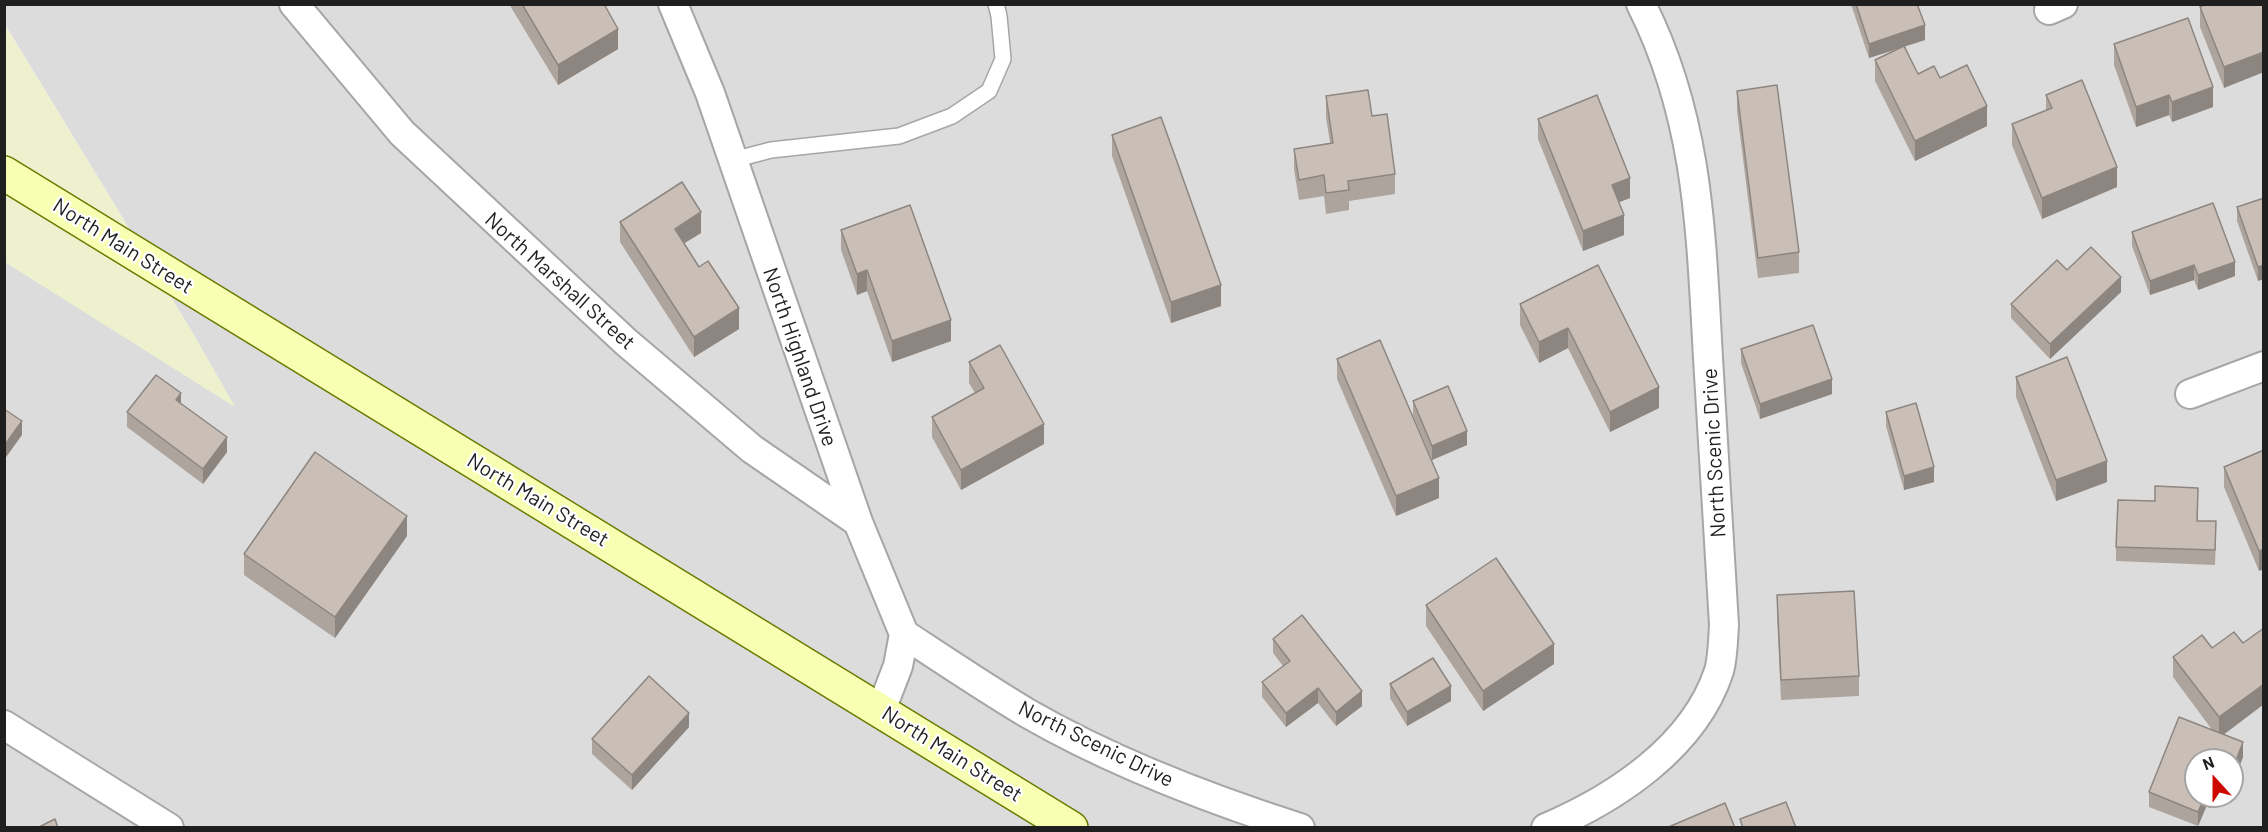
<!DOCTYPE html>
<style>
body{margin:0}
#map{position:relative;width:2268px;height:832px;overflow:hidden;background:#f1ede4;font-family:Barlow,sans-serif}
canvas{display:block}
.frame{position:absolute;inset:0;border:6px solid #1f1f1f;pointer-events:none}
.north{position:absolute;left:2184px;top:748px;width:60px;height:60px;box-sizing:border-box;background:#fff;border:2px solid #a5a5a5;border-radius:50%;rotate:339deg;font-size:16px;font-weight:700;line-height:24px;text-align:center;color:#1f1f1f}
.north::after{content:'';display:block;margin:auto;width:21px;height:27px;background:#cd0800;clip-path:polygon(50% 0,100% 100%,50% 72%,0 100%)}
</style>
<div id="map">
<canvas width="2268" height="832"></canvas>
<div class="frame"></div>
<div class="north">N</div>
</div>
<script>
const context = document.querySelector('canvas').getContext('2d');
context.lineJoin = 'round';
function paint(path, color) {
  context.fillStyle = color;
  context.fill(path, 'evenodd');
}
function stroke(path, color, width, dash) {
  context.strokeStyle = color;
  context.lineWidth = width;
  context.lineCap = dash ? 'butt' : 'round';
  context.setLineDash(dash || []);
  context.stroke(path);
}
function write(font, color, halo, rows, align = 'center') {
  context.font = font + ' Barlow,sans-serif';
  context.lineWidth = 4.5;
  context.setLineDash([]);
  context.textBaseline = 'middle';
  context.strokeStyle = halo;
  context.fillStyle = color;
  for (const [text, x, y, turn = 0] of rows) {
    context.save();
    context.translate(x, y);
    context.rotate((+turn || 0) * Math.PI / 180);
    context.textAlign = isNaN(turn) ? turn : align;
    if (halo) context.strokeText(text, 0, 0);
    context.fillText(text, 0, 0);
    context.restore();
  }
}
paint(new Path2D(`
 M5,4l2258,1v822h-2258v-565l229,144 -40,-71 -189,-311zM2196,760h36v36h-36z`), '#dddcdc');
paint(new Path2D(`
 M4,24l190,311 41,72 -230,-145z`), '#edf1cd');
const service = new Path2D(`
 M733,160l38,-10 128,-14 53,-20 37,-25 14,-32 -4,-43 -3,-12`);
const minor = new Path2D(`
 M294,4l108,129 224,209 126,107 106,73
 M673,4l37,89 148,429 46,112 -6,32 -17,44
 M2049,10l14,-6
 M2190,394l74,-28
 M904,634c41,27 81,54 123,79 85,49 179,85 273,115
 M4,725l165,103
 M1546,828c70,-30 148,-81 173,-157 4,-14 4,-32 5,-46 -5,-89 -10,-178 -16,-267 -7,-125 -9,-239 -67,-354`);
const secondary = new Path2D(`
 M4,173l1067,655`);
stroke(service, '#a6a6a6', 18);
stroke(minor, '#a6a6a6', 32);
stroke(secondary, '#697b00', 36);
stroke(service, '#fff', 15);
stroke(minor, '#fff', 28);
stroke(secondary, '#f8ffb3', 33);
paint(new Path2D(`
 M509,4h95l14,45 -60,36z
 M1851,4h66l8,36 -20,6 13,28 22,4 47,48 -72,35 -40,-80v-21l28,-13 -34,11z
 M2264,4l-40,84 -24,-61v-20z
 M2114,44l99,63 -41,15 -3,-7 -33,12 -22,-62z
 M1737,91l62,161v21l-41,5 -21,-167z
 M2046,95l71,92 -75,32 -30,-74v-21l34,-14z
 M1326,96l46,20 23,58v20l-46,7v9l-23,4 -2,-18 -25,4 -5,-31v-20l36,-6 -4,-26z
 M1538,119l92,79 -11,4 5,33 -41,16 -45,-112z
 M1112,135l109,171 -50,17 -59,-167z
 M2264,198l-6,83 -21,-60v-14z
 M620,222l81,11 -17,10 55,86 -45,28 -74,-115z
 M841,230l110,111 -59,21 -25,-71 -10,4 -16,-45z
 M2132,232l103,44 -37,14 -4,-10 -44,15 -18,-49z
 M1598,265l61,143 -49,24 -42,-84 -29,15 -19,-38v-21z
 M2067,270l54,22 -71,67 -39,-41v-14z
 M1741,349l91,45 -72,25 -19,-56z
 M1337,359l102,139 -43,18 -59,-137z
 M969,362l75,82 -83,46 -29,-53v-20l43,-24 -6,-10z
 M2016,377l91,105 -51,19 -40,-104z
 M1413,401l54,44 -35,15 -19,-45z
 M181,404l46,48 -24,32 -76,-57v-15z
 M1886,412l48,70 -30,8 -18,-64z
 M2264,450l-5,121 -35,-84v-20z
 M2198,502v19l18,15 -1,29 -99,-4v-14z
 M407,536l-72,102 -91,-63v-21z
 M1777,595l82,81v20l-78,4 -4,-85z
 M1426,605l128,59 -71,47 -57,-85z
 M1273,639l89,67 -26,20 -18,-23 -32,24 -24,-30v-15l21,-16 -10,-13z
 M2212,648l52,56 -41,31 20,22 -11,28v-25l-36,36h32l-3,7 -15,-5 -12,28 -49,-19v-15l64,-61 -40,-54v-20z
 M1390,684l61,17 -44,25 -17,-28z
 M689,727l-57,63 -40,-36v-15z`), '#ada49d');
paint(new Path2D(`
 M1925,25v15l-56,18v-14z
 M618,29v20l-60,36v-20z
 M2264,52v20l-40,16v-21z
 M2213,87v20l-41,15v-20z
 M2169,95v20l-33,12v-20z
 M1987,106v20l-72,35v-20z
 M2117,167v20l-75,32v-21z
 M1630,178v20l-18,7v-20z
 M701,212v21l-26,16v-20z
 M1624,215v20l-41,16v-20z
 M2235,262v14l-37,14v-15z
 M2194,265v15l-44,15v-14z
 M2264,265v14l-6,2v-14z
 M867,270v21l-10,4v-21z
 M2121,277v15l-71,67v-15z
 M1221,285v21l-50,17v-21z
 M739,308v21l-45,28v-20z
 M951,320v21l-59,21v-21z
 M1568,328v20l-29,15v-21z
 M1832,379v15l-72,25v-15z
 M1659,387v21l-49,24v-20z
 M181,393v14l-5,-7z
 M22,421v14l-18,25v-14z
 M1044,424v20l-83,46v-20z
 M1467,431v14l-35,15v-14z
 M227,437v15l-24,32v-15z
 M2107,461v21l-51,19v-21z
 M1934,467v15l-30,8v-14z
 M1439,478v20l-43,18v-20z
 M407,516v20l-72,102v-21z
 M2264,549v20l-5,2v-20z
 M1554,644v20l-71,47v-20z
 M2264,684v20l-45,34v-21z
 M1451,686v15l-44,25v-14z
 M1318,688v15l-32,24v-14z
 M1362,691v15l-26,20v-14z
 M689,713v14l-57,63v-15z
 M2243,742v15l-11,28v-14z
 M2205,796h5v2l-12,28v-14z`), '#8d8680');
const building = new Path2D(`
 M522,4h82l14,25 -60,36z
 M1856,4h61l8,21 -56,19z
 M2206,4h58v48l-40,15 -24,-60z
 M2188,18l25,69 -41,15 -3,-7 -33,12 -22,-63z
 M1904,46l14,28 16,-8 6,12 27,-13 20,41 -72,35 -40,-81z
 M2082,80l35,87 -75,31 -30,-74 40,-16 -6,-13z
 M1777,85l22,167 -41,6 -21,-167z
 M1368,90l4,26 15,-2 8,60 -47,7 1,9 -23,3 -2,-18 -25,5 -5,-31 39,-6 -7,-47z
 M1597,95l33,83 -18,7 12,30 -41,16 -45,-112z
 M1161,117l60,168 -50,17 -59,-167z
 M682,182l19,30 -26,17 24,38 9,-6 31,47 -45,29 -74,-115z
 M2264,198v67l-6,2 -21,-60z
 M2213,203l22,59 -37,13 -4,-10 -44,16 -18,-49z
 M910,205l41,115 -59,21 -25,-71 -10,4 -16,-44z
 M2091,247l30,30 -71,67 -39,-40 46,-44 10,10z
 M1598,265l61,122 -49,25 -42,-84 -29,14 -19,-38z
 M1813,325l19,54 -72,25 -19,-55z
 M1380,340l59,138 -43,18 -59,-137z
 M1000,345l44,79 -83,46 -29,-53 52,-29 -15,-26z
 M2067,357l40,104 -51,19 -40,-103z
 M156,375l25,18 -5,7 51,37 -24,32 -76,-57z
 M1448,386l19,45 -35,15 -19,-45z
 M1916,403l18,64 -30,9 -18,-64z
 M4,409l18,12 -18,25z
 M2264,450v99l-5,2 -35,-84z
 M315,452l92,64 -72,101 -91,-63z
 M2155,486l43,2 -1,33h19l-1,29 -99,-3 2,-47 37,1z
 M1496,558l58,86 -71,47 -57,-86z
 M1854,591l5,85 -78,4 -4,-85z
 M1302,615l60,76 -26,21 -18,-24 -32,25 -24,-31 28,-21 -17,-22z
 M2264,628v56l-45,33 -46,-60 29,-22 10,13 22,-16 9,11z
 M1433,658l18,28 -44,26 -17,-28z
 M649,676l40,37 -57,62 -40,-36z
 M2179,717l64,25 -11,29v-11h-36v36h9l-7,16 -49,-20z
 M1786,802l10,26h-53l-3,-9z
 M1725,803l10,25h-69z
 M55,819l3,9h-21z`);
paint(building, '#c9bfb7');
stroke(building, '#8d8680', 1.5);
write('21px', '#1f1f1f', '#fff', [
 ["North Main Street",123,246,32],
 ["North Marshall Street",560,281,42],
 ["North Highland Drive",800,357,71],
 ["North Scenic Drive",1714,453,-93],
 ["North Main Street",538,500,31],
 ["North Scenic Drive",1096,744,26],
 ["North Main Street",952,754,32]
]);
</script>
